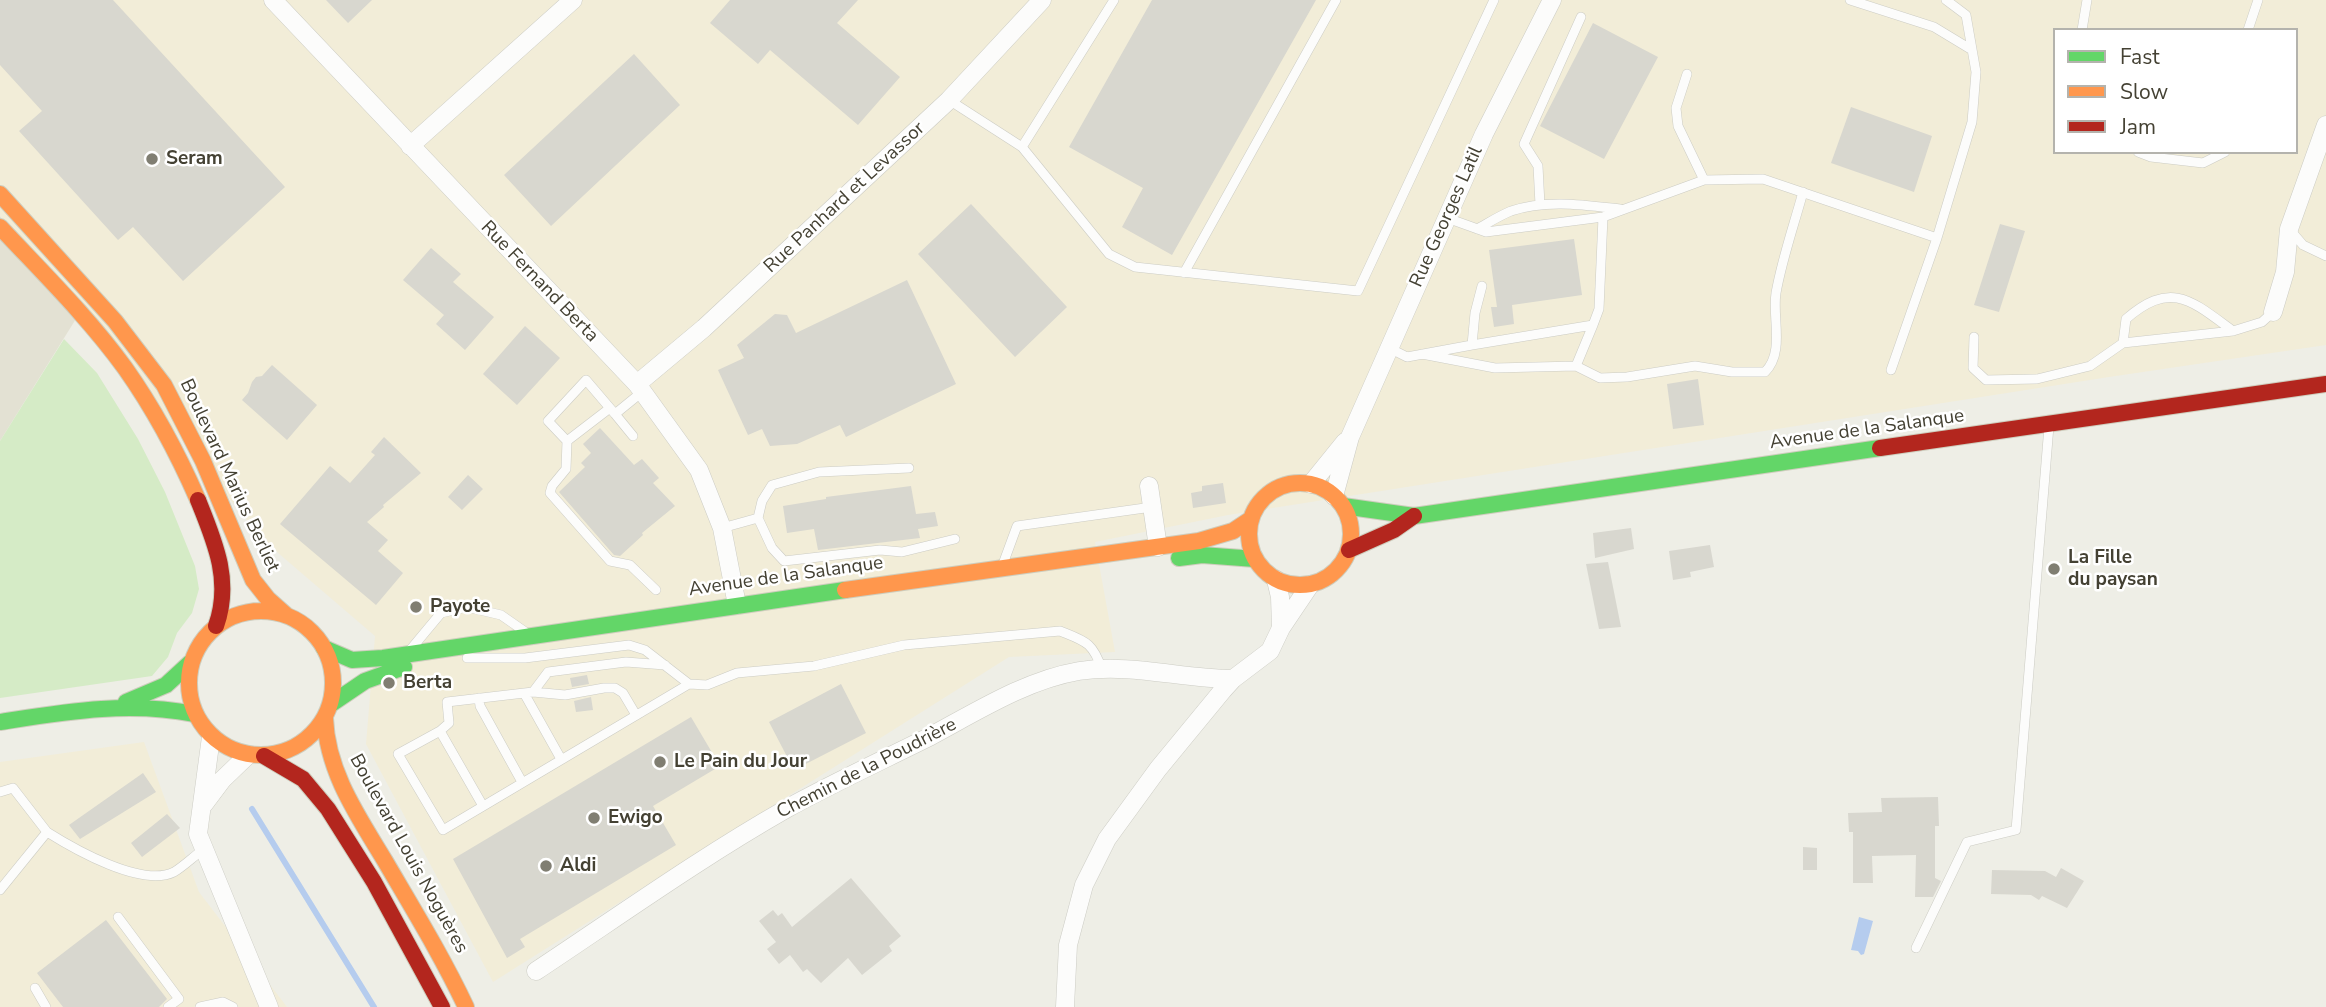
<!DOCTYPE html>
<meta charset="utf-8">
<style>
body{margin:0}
#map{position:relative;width:2326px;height:1007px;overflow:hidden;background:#eeeee6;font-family:"Nunito Sans",sans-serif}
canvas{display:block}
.legend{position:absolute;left:2053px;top:28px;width:245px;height:126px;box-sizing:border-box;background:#fff;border:2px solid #b4b3ad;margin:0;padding:9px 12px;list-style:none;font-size:21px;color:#444133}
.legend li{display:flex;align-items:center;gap:14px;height:35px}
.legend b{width:35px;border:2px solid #b4b3ad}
</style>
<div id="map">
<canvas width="2326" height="1007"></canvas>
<ul class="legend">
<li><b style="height:9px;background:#63d668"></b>Fast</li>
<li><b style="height:9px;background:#ff974d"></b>Slow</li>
<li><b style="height:9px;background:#b3261e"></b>Jam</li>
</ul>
</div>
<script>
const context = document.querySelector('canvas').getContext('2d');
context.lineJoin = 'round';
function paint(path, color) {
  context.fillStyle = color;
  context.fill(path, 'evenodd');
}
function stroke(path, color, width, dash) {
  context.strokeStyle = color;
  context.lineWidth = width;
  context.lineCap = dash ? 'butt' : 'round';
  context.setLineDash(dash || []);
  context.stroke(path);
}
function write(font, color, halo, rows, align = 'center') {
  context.font = font + ' "Nunito Sans",sans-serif';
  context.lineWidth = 5;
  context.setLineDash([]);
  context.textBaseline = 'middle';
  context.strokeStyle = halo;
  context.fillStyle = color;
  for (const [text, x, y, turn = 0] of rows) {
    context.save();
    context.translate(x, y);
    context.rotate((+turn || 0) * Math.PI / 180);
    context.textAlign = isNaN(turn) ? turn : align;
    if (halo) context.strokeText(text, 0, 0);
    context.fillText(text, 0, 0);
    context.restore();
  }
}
paint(new Path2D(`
 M0,216l79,98 -79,127z`), '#e3e1d3');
paint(new Path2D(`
 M0,0h2326v345l-217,32 -881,138 -133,27 20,110 -106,5 -516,325 -127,-238 9,-108 -112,-96 -263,-324zM2055,30h241v122h-241z
 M144,742l55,150 88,115h-287v-245z`), '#f2edd8');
paint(new Path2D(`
 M64,339l33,34 41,66 27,53 30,74 4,23 -7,24 -15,20 -9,24 -16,19 -152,22v-257z`), '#d5ebc6');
paint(new Path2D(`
 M1859,917l14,4 -9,33 -3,1 -3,-4 -7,-1z`), '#b5ccee');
stroke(new Path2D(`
 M252,809l122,198`), '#b5ccee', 6);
paint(new Path2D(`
 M0,0h113l172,187 -102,94 -50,-54 -15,13 -99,-109 23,-20 -42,-46z
 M326,0h46l-24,23z
 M730,0h128l-21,23 63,54 -42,48 -88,-75 -12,14 -48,-41z
 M1152,0h164l-144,255 -50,-28 21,-39 -74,-41z
 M1593,23l65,34 -54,102 -64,-33z
 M634,54l46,51 -129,121 -47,-51z
 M1851,107l81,29 -18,56 -83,-29z
 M971,204l96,103 -52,50 -97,-103z
 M2000,224l25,7 -26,81 -25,-7z
 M1574,239l8,56 -70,10 2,19 -20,3 -3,-20h6l-8,-57z
 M431,248l30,26 -8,8 41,35 -29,33 -29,-26 8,-9 -41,-35z
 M907,280l49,104 -110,53 -6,-12 -43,19 -27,2 -8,-17 -14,6 -30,-65 26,-12 -7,-13 38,-31 12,1 9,18z
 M525,326l35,32 -43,47 -34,-31z
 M272,365l45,40 -30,35 -45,-40 6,-7 4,-11 4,-5 6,-1z
 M1698,379l6,46 -31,4 -6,-45z
 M600,428l34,37 8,-6 17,19 -6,5 22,23 -33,27 1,2 -23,21 -6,-1 -55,-63 26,-25 -4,-4 10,-10 -8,-9z
 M384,437l37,36 -38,32 1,2 -17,15 21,18 -10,11 25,22 -27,32 -96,-81 50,-58 20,17 25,-28 -4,-3z
 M468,475l15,14 -21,21 -14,-13z
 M1223,483l3,20 -33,5 -2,-15 11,-2v-5z
 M911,486l5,28 19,-2 3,14 -20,3 2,9 -102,12 -4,-21 -27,4 -4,-27 43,-7v-2z
 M1631,528l3,21 -39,9 -2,-25z
 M1710,545l4,22 -24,5 1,5 -18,3 -4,-29z
 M1608,562l13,65 -22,2 -13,-65z
 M587,675l2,9 -17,3 -2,-9z
 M841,684l25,49 -72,37 -25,-48z
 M591,697l2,13 -17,2 -2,-11z
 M691,717l29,49 -67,40 23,39 -156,94 5,8 -18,11 -54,-99z
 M143,773l13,19 -76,47 -11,-14z
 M1938,797l1,29h-4v52l6,3 -8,16h-18l1,-42 -44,1 1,27h-20v-51h-4l-1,-19 34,-1 -1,-14z
 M167,814l13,14 -38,29 -11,-14z
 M1803,847l14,1v22h-14z
 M2061,868l23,13 -17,27 -25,-12 -3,4 -8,-5 -40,-1 1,-24 53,1 11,6z
 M851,878l50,58 -12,10 3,5 -30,24 -14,-17 -27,25 -14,-14 -4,3 -13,-17 -11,9 -12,-15 9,-7 -17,-21 14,-11 5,6 4,-3 10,14z
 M106,920l61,79 -8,8h-96l-26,-34z`), '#d8d7cf');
const lane = new Path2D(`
 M1850,0l84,27 38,23
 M2082,30l5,-30
 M2248,30l10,-30
 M1687,74l-11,34 2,18 26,54
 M949,100l73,47 92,-147
 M1022,147l87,107 26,13 223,24 136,-291
 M2138,152l13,5 52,6 22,-11
 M1540,205l-2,-39 -14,-22 57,-127
 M1603,217l101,-37 59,-1 174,59 -46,132
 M1447,218l39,14 117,-15 -4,92 -6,16 -121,20
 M1477,229c11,-6 22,-13 34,-18 35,-12 74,-6 109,-2
 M2291,231l12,14 23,11
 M1937,238l35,-116 4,-50 -10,-57 -20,-15
 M1184,273l152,-273
 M1974,337l-1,31 13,12 51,-1 53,-13 33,-23 110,-12 29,-9 11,-10
 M2123,343l3,-24c45,-39 65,-19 107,12
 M1389,348l18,9 65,-12 3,-32 7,-27
 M1422,354l73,14 81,-2 17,-41
 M1576,366l24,12 27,-1 68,-11 37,6h33c20,-20 7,-54 11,-79 6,-34 18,-68 27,-101
 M642,392l-27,22 -29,-34 -38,41 19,20 -1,28 -14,17 -2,7 60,68 20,4 26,25
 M615,414l18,22
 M567,441l43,-33
 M758,518l14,30 12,13 96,-11 22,2 53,-13
 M722,528l36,-10 4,-17 10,-16 47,-13 90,-4
 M1003,564l14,-38 135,-19
 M411,649l30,-36 26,-6 34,8 23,16
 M467,658h58l104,-13 16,5 44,34 18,1 30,-12 77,-7 90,-21 156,-14c25,10 33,11 42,39
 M665,665l-39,-3 -78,10 -15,20 -86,10 2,21 -9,8 -42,23 45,76 246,-146
 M533,692l32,3 39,-7h11l8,5 13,22
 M524,693l37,66
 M479,698l1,8 42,76
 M440,731l43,75
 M0,792l13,-4 34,44 -47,58
 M47,832c27,17 95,56 127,40 10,-6 20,-16 30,-23
 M118,917l61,82 -11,8
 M1916,948l51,-106 49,-12 33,-404
 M35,988l11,19
 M200,1007l23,-5 10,5`);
const street = new Path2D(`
 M273,0l364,384 62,86 23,58 15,77
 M410,146l163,-146
 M2273,312l12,-40 4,-43 37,-104
 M637,384l67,-56 245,-228 93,-100
 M1311,484l34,-42
 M1149,486l9,61
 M1334,496l16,-59 134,-303 68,-134
 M1276,580l4,17 1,31
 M211,737l-13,97 71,173
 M204,804l18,-24 26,-25
 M536,971c83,-55 164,-113 250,-162 47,-26 95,-48 143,-72 47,-25 97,-57 150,-66 52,-8 103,8 154,8
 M1065,1007l3,-62 16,-60 23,-46 51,-70 65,-79 10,-11 37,-28 11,-23 29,-43`);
const fast = new Path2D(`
 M1343,506l71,10 466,-68
 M1179,558l23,-3 53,4
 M324,648l28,12 31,-2 462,-68
 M126,702l40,-17 24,-22
 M331,704l34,-23 39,-14
 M0,722c65,-10 128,-21 194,-8`);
const slow = new Path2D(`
 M0,194l115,127 49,64 39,76 50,119 15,19 18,16
 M0,227c43,46 88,90 125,141 29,41 53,86 73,132
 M1249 534a51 51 0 1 1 102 0a51 51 0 1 1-102 0Z
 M845,590l354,-49 34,-10 18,-12
 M189 683a72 72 0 1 1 144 0a72 72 0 1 1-144 0Z
 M325,718c2,54 33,98 60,143 28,48 57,95 81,146`);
const jam = new Path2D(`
 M1880,448l446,-64
 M198,500c17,42 34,81 18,126
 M1349,550l45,-20 20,-14
 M264,756l39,23 25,30 46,73 68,125`);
stroke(lane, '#ccccc4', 10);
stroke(street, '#ccccc4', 19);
stroke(fast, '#cecdbd', 18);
stroke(slow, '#cecdbd', 18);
stroke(jam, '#cecdbd', 18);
stroke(lane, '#fcfcfb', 9);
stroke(street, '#fcfcfb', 18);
stroke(fast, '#63d668', 16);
stroke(slow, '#ff974d', 16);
stroke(jam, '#b3261e', 16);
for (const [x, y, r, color] of [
 [152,159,7,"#807e72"],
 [2054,569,7,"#807e72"],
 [416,607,7,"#807e72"],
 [389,683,7,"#807e72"],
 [660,762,7,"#807e72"],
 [594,818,7,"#807e72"],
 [546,866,7,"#807e72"]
]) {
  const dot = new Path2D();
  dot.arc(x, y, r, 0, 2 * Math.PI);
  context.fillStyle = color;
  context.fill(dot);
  stroke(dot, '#fff', 2.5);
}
write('bold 19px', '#444133', '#fff', [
 ["Seram",166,159],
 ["La Fille",2068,558],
 ["du paysan",2068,580],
 ["Payote",430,607],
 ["Berta",403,683],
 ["Le Pain du Jour",674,762],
 ["Ewigo",608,818],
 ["Aldi",560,866]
], 'left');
write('19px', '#444133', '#fff', [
 ["Rue Panhard et Levassor",845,198,-43],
 ["Rue Georges Latil",1447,217,-66],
 ["Rue Fernand Berta",539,282,46],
 ["Avenue de la Salanque",1867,430,-8],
 ["Boulevard Marius Berliet",229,476,65],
 ["Avenue de la Salanque",786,577,-8],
 ["Chemin de la Poudrière",867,769,-27],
 ["Boulevard Louis Noguères",408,854,61]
]);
</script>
